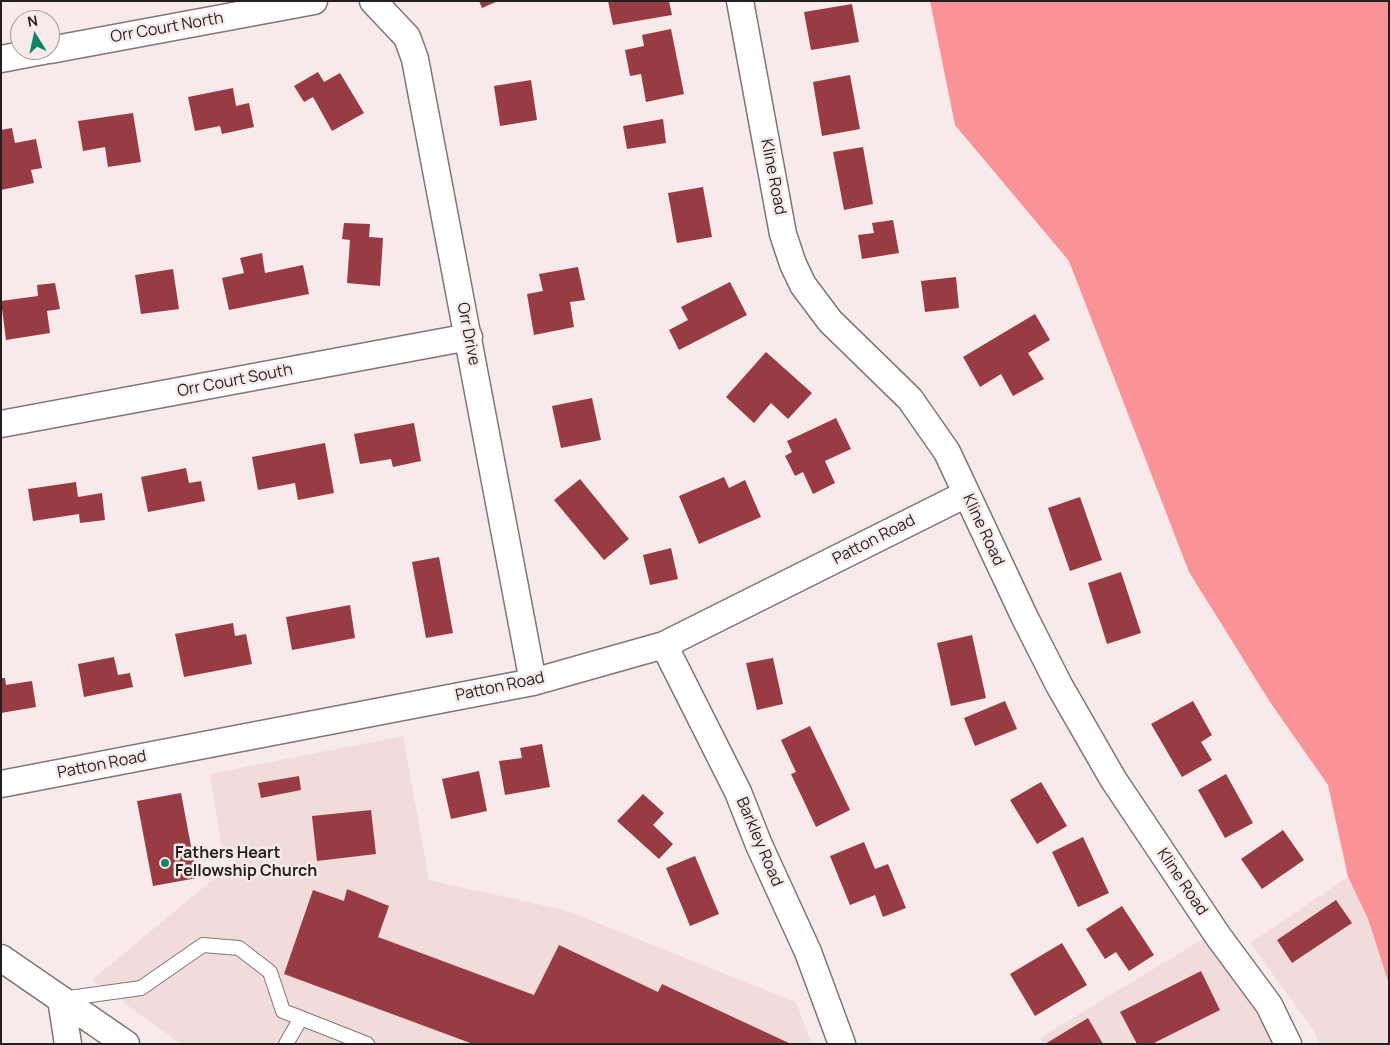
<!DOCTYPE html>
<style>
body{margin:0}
#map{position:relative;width:1390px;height:1045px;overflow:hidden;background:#f8eaea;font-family:Manrope,sans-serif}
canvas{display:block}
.frame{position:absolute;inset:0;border:2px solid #241f1f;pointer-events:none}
.north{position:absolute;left:10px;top:10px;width:50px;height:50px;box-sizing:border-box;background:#f8eaea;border:1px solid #a39999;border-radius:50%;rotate:350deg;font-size:14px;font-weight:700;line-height:20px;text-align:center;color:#241f1f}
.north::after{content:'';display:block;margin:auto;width:18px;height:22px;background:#108565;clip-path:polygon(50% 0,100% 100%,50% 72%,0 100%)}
</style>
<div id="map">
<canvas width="1390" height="1045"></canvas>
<div class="frame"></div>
<div class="north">N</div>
</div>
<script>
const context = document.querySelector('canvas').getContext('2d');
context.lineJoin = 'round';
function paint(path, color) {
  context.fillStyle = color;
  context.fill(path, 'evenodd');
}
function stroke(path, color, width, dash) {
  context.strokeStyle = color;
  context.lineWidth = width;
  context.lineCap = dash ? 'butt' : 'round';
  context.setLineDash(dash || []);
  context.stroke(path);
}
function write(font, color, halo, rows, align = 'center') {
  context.font = font + ' Manrope,sans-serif';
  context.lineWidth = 5;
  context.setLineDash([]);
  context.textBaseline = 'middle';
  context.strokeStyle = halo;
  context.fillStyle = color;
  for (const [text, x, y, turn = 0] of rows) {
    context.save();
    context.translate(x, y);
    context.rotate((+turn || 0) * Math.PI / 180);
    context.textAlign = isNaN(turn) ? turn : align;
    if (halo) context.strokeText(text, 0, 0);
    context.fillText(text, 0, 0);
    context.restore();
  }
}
paint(new Path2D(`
 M403,736l26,144 136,30 231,92 16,42h-631l-89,-64 148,-123 -17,-2 -13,-81z
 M1348,877l20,42 21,65v60h-71l-3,-12 -65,-89z
 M1206,937l60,86 7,21h-230l-3,-6z`), '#f2dbdb');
paint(new Path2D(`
 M930,1h459v983l-21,-65 -20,-42 -20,-92 -58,-83 -81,-130 -120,-311 -114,-136z`), '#fa9397');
paint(new Path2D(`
 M479,1h19l-16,7z
 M608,1h61l3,14 -59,10z
 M852,4l7,38 -48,8 -7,-38z
 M671,29l13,65 -38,8 -5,-28 -11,2 -5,-26 19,-4 -2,-11z
 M318,72l6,10 16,-9 24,40 -32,18 -19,-34 -9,5 -10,-16z
 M850,75l10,54 -38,7 -9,-54z
 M531,80l6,40 -37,6 -6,-40z
 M233,88l3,18 13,-3 5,24 -32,7 -2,-8 -25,5 -7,-34z
 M133,113l8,49 -33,5 -3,-20 -22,4 -5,-30z
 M663,119l3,24 -39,6 -4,-23z
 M12,128l3,15 21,-4 6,29 -11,2 3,13 -33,7v-60z
 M863,147l10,57 -29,6 -11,-58z
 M703,187l9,50 -35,6 -9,-50z
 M893,220l6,33 -37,6 -4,-24 16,-2 -2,-10z
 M344,223l26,1 -1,13 14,1 -3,48 -33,-3 3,-43 -8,-1z
 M262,253l3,20 38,-8 6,29 -80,16 -7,-32 22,-5 -4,-15z
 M578,267l7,33 -15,2 4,25 -40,8 -7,-41 16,-3 -4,-17z
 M173,269l6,40 -38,5 -6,-39z
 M956,277l3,31 -34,4 -4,-31z
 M730,282l17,33 -68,35 -10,-20 19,-10 -7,-13z
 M55,283l5,26 -13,2 3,22 -44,7 -5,-39 37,-5 -1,-11z
 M1035,314l15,26 -22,13 16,26 -31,17 -12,-22 -21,13 -17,-30z
 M766,352l46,41 -24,26 -17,-16 -17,20 -28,-26z
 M592,398l9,42 -40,8 -9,-42z
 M836,418l15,31 -26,12 10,22 -22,11 -10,-22 -8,4 -10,-20 7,-4 -5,-11z
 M414,423l7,38 -28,6 -2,-8 -31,5 -6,-30z
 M325,443l9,50 -36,7 -3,-17 -37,7 -6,-33z
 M186,468l3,15 12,-2 4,20 -57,11 -7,-35z
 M724,477l5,11 16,-8 16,37 -62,27 -20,-48z
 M580,479l49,60 -25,21 -50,-60z
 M76,482l2,15 24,-4 3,27 -25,3 -1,-9 -46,7 -5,-32z
 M1080,497l22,63 -32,11 -22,-63z
 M671,548l7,31 -28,6 -7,-30z
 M439,557l14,76 -27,5 -14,-76z
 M1121,572l20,61 -34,11 -19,-61z
 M350,605l5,33 -63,12 -6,-33z
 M233,623l2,13 11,-2 6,30 -68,13 -9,-43z
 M972,635l14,63 -35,8 -14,-63z
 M114,657l4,18 12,-2 3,14 -49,10 -6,-33z
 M773,658l10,46 -26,6 -11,-47z
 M1,678h4l1,7 26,-4 4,26 -35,6z
 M1005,701l12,28 -42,17 -11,-28z
 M1193,701l19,34 -11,7 11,18 -30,17 -31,-53z
 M810,726l40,84 -34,17 -25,-53 5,-2 -15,-32z
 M542,744l8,43 -45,8 -6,-34 23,-3 -2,-10z
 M479,771l8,40 -36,8 -9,-40z
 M1226,774l27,49 -28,15 -27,-48z
 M299,776l2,14 -40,8 -3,-15z
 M1041,782l26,44 -30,18 -27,-44z
 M181,793l16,85 -44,8 -16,-85z
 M643,794l21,19 -11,12 20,19 -14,15 -42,-38z
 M371,810l5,44 -59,7 -5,-45z
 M1283,830l21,30 -42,29 -21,-30z
 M1083,837l26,56 -31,14 -26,-55z
 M864,842l11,27 13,-5 18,44 -23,9 -8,-22 -25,10 -20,-49z
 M695,856l24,58 -29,12 -24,-58z
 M347,889l42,17 -11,31 156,58 25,-50 99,47 4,-8 129,60h-318l-189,-70 29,-84 31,11z
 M1336,900l16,23 -60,40 -15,-23z
 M1122,906l32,49 -25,16 -13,-19 -11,7 -19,-30z
 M1062,943l25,42 -52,31 -25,-42z
 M1201,971l19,39 -68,34h-15l-17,-32z
 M1088,1018l15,26h-58z`), '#983b43');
const lane = new Path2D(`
 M62,999l79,-11 62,-43 36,3 31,24 13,39 84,33
 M286,1044l15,-26`);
const street = new Path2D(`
 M373,1l34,36 8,22 118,623
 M740,1l43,233 10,30 10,21 27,36 80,78 37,53 78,166 34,67 54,94 105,157 51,69 19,39
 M50,50l264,-49
 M1,59l47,-9
 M1,424l468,-87
 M664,645l74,147 21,53 49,107 34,92
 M1,784l532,-102 131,-37 302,-151
 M1,958l125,86
 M61,999l7,45`);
stroke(lane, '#817575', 16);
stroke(street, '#817575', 29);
stroke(lane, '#fff', 14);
stroke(street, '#fff', 26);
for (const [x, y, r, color] of [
 [165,863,5,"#108565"]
]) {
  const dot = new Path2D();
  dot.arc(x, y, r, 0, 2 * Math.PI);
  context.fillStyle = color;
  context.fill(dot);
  stroke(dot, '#f8eaea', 2);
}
write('16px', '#241f1f', '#f8eaea', [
 ["Orr Court North",167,28,-10],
 ["Kline Road",773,177,79],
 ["Orr Drive",468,334,79],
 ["Orr Court South",235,381,-11],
 ["Kline Road",983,530,65],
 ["Patton Road",874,540,-27],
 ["Patton Road",500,687,-12],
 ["Patton Road",102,765,-11],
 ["Barkley Road",759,842,67],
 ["Kline Road",1182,882,56]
]);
write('bold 16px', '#241f1f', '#f8eaea', [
 ["Fathers Heart",175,854],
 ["Fellowship Church",175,872]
], 'left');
</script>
